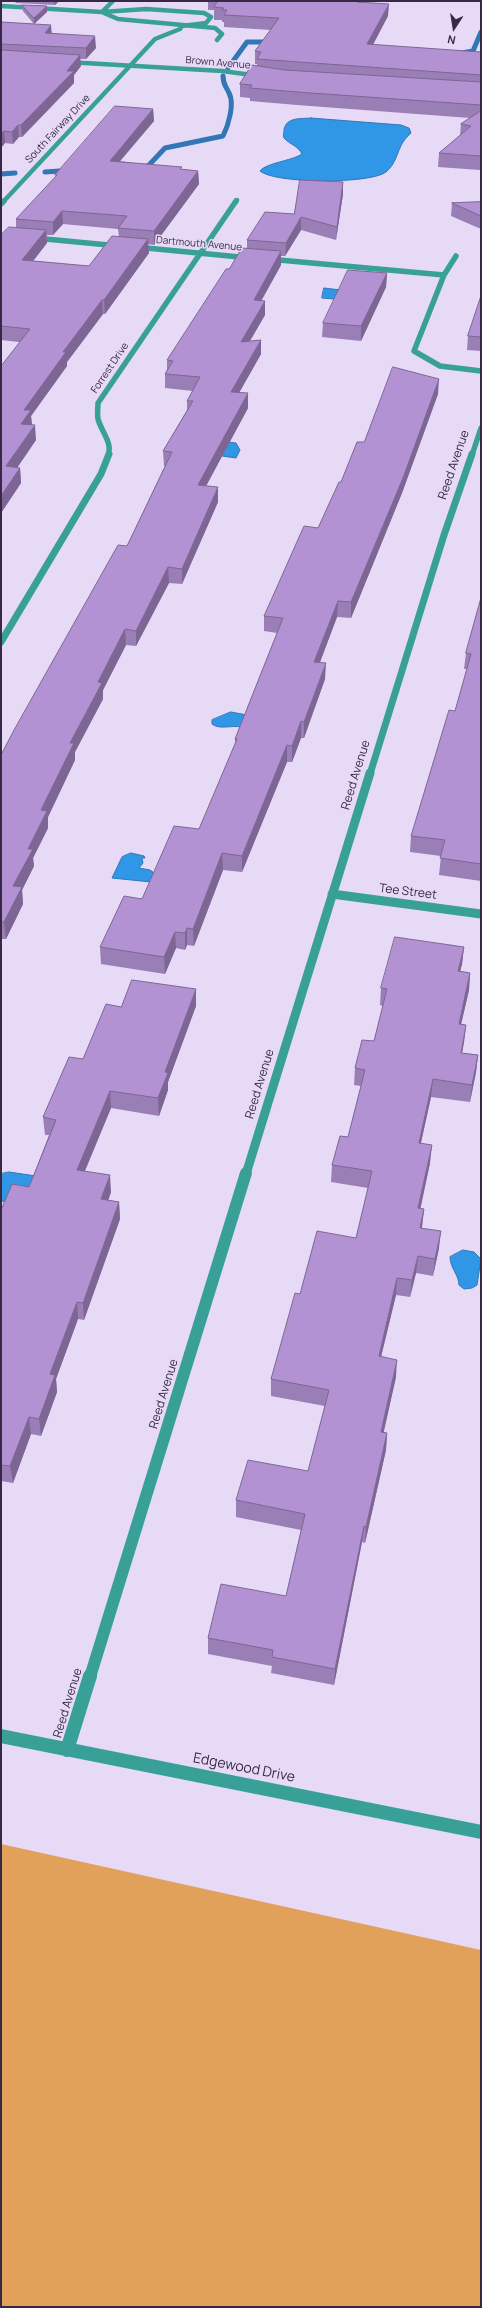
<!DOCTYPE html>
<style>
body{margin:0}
#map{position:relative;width:482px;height:2308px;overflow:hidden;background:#e7daf6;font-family:Manrope,sans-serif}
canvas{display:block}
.frame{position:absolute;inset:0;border:2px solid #372945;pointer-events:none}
.north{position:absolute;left:434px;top:8px;width:40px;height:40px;-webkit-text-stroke:3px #e7daf6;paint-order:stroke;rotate:192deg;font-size:11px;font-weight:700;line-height:16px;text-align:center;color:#372945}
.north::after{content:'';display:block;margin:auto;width:14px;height:18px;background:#372945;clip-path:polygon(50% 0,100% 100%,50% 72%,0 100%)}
</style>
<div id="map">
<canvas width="482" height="2308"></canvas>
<div class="frame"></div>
<div class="north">N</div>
</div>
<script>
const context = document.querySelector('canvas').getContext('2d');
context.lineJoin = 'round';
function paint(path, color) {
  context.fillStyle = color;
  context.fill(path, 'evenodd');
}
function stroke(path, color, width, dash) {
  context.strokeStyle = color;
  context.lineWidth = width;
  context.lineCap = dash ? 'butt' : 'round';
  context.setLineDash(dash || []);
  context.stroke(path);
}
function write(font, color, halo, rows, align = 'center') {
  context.font = font + ' Manrope,sans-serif';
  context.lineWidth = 3;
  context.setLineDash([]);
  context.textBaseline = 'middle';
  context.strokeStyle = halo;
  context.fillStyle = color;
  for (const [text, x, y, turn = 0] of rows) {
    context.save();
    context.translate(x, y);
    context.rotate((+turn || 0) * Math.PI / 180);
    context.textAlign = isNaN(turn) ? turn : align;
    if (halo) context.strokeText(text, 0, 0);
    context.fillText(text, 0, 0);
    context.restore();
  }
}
paint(new Path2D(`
 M1,1844l480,106v357h-480z`), '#e2a15b');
const water = new Path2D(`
 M311,118l90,7 8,3 2,5c-3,3 -6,6 -8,9 -6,10 -7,22 -17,30 -15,12 -111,12 -126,-1 6,-8 31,-10 42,-17 -4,-8 -11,-9 -17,-15 -3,-3 -1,-5 -1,-9 2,-13 16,-11 27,-12z
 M324,288l17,2 -1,2 -4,2 -2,5 -12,-1z
 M219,441l17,2 4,7 -4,8 -21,-3z
 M231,712l16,3 -6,12c-9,-2 -22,3 -29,-3v-4z
 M131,853l13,3 1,2h-3l1,5 -4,5 11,2 7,5 -6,7 -39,-4 10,-21z
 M9,1172l27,4 -10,23 -18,3 -7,-1v-27z
 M463,1250l11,2 7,7 -4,26 -5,3 -8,1 -5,-4c0,-10 -9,-17 -9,-28z`);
paint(water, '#3097e7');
stroke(water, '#3276b6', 1);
stroke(new Path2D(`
 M456,54l17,-3 8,-19
 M228,68l19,-26h30
 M137,170l12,-5 16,-17 58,-12c5,-10 12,-32 6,-43 -3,-7 -6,-8 -6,-17
 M45,172l28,-2
 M1,174l14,-1`), '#3276b6', 5);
stroke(new Path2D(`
 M1,6l101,6 44,-3 58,4 7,4 -5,6 -24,3 -2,3 -25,10 -152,163
 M102,12l11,-11
 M104,13l14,6 97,9 7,6 -5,6
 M67,62l155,9 38,5
 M236,202l1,-2`), '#39a097', 4.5);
stroke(new Path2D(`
 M1,204l3,-3
 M35,238l84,8
 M136,247l114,11
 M456,256l-12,19 -30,76 26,15 41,5
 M268,259l176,16
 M108,455c5,-12 -7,-24 -10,-36 -1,-5 0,-11 0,-16l138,-202
 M472,455l9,-27`), '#39a097', 5.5);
stroke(new Path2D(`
 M1,642l100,-168 8,-20
 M370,774l74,-239 28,-81`), '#39a097', 7);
stroke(new Path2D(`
 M332,894l149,20
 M246,1174l124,-401`), '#39a097', 9);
stroke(new Path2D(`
 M90,1677l156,-504`), '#39a097', 12);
stroke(new Path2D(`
 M1,1736l480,96
 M67,1750l23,-74`), '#39a097', 14);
paint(new Path2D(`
 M14,1h45l-4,4 -39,-2z
 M208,1h156v1l24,14 -15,29 108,7v118h-1l-42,-3 1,-14 21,-17 1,-12 9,-6 -173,-13 -47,-4v-3l-10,-1v-13l17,-18v-2h-2v-13l16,-21 -47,-3v-5h-2v-2h-8v-10h-6z
 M22,5l25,1v6l-13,12 18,10 44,14 -10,11h-6l1,7 -7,9v8l-52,54h-3l-6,7 -8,-1 -4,5v-126l33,2 -11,-13z
 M153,109l1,12 -34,40 62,9 16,1 1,13 -45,61 -6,-1 1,9 -44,61h-2l-36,48v4l-36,50 1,9 4,15 -19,28h3l1,15 -20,30 18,-171 -18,-2v-105l15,-7v-9zM63,224l55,5 1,8 -30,29 -56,-5 14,-18v-8h6z
 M343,194l-7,46 -35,-10 -16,26h-4v9l-20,36 4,14 -15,26 11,-1v14l-22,39 9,15 -42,78 12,16 -36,82 -13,-1 -33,63 -10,-1 -23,45v9l-28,53v8l-27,57v11l-15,30 1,8 -12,24 1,14 -17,35h-5v-184l126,-209 38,-80h-1l-1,-15 24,-41v-9l6,-10 -28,-3v-14l2,-4v-10l62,-91 18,-21v-8l47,-26z
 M481,202v27l-30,-13 1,-13z
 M387,273l-1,14 -25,54 -39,-4 1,-14z
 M481,296v55l-14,-1 1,-14z
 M438,394l-36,99 -51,125 -14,-1 -17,45 5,17 -21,59h-3l-9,24h-5l-45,110 -19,-2 -29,76 -7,-1 -2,5 -9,-2 -11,26 -64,-10 -1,-17 42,-48 57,-70 36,-83v-7l42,-106 -13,-2v-15l54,-88 23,-46 23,-40z
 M481,598v283l-42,-6 2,-19 -31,-4 1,-16 44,-125 12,-42h-3l2,-16z
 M464,947l-2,17 -2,7 10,2 -1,17 -8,35h5l-2,17 -2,11 16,2 -2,17 -6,30 -39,-5 -10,46 9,20 -10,45 4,1 -2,19 17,20 -6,28 -17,-3 -6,24 -14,-2 -15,62 15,20 -13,56h4l-1,17 -21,93 -3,-1 -28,143 -63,-12 1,-7 -64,-12v-16l78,-42 15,-66 -65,-13v-17l72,-29 17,-65 -54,-10v-17l29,-85 56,-56 12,-50 -37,-6 1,-17 16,-28 13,-51 -7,-1 1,-17 19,-27 9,-35 -3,-1 1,-17z
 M196,1006l-28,76v8l-9,26 -48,-8 -26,63 26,21 -3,8 11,2 1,17 -36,101 -6,-1 -22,60 1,13 -16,44 -10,-2 -18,49 -12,-2v-271l28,-23 20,-52h-4l-2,-18 40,-58 38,-52z`), '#9a7eb6');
paint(new Path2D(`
 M54,1h5l-4,4z
 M389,4l-1,12 -22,41 1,-13z
 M47,6v6l-13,12v-6z
 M51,25l1,11 -7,-3z
 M95,36l1,12 -10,11v-11z
 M80,55l1,11 -7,9v8l-52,54 -1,-12z
 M153,109l1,12 -44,52v-12z
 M18,125l1,12 -6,7 -1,-12z
 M4,131l1,12 -4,5v-14z
 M481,156v14h-1z
 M198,171l1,13 -45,61v-14z
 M343,182v12l-7,46 1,-13z
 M62,211l1,13 -10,11v-13z
 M301,217v13l-16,26 1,-13z
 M46,230l1,13 -24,31 -1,-14z
 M148,239l1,14 -44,61 -1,-14z
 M281,251v14l-27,49v-14z
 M387,273l-1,14 -25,54v-15z
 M102,300l1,14 -36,48v4l-36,50 1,9 -11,-1 3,-14 39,-58z
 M265,301v14l-24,41v-14z
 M261,340v14l-30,53v-15z
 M439,379l-1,15 -36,99 -51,125v-16z
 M248,393v15l-50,93v-16z
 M35,425l1,15 -28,41 -2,-15z
 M20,468l1,15 -20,30v-17z
 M218,487v15l-36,82v-15z
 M168,567l1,16 -33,63v-15z
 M338,601l-1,16 -23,61v-16z
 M125,629l1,16 -23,45v9l-28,53v8l-27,57v11l-15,30 1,8 -12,24 1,14 -17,35 -2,-17 9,-36 28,-76 29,-67 28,-61z
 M326,663l-1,16 -21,59v-16z
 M301,721v17l-9,24v-16z
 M287,745v17l-45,110v-16z
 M222,853l1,17 -29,76 -1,-17z
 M187,928v17l-2,5v-17z
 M175,932l1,16 -11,26 -1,-17z
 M464,947l-2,17 -6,24 2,-17z
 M470,973l-1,17 -12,51 2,-17z
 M196,989v17l-28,76v8l-9,26 -1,-18 7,-26z
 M466,1025l-2,17 -5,28 2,-17z
 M478,1055l-2,17 -6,30 2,-17z
 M433,1079l-2,18 -14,63 2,-17z
 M110,1091l1,17 -33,79 -1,-17z
 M432,1145l-2,18 -13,62 1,-17z
 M110,1175l1,17 -8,24 -2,-17z
 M119,1202l1,17 -36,101 -1,-17z
 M424,1209l-2,17 -3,19 1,-17z
 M441,1231l-2,17 -6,28 2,-17z
 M418,1256l-2,17 -6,24 2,-17z
 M397,1278l-1,17 -19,78 2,-17z
 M77,1302l1,17 -22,60 1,13 -16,44 -2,-17 11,-45z
 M397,1360l-1,17 -16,72 1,-17z
 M29,1417l2,17 -18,49 -3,-17z
 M387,1433l-1,17 -21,93 1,-16z
 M364,1526l-2,16 -28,143 1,-16z`), '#7d6694');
const building = new Path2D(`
 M218,1h140l-1,1 32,2 -22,40 114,8v23l-224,-16 4,-7 -6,-1 24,-33 -55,-3 3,-5h-5l2,-2 -10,-1z
 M22,5l25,1 -13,12z
 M1,22l50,3 -6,8 50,3 -9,12 -85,-4z
 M1,50l79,5 -13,16h7l-53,54h-3l-6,7 -8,-1 -3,3z
 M252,65l33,5 196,12v23l-184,-13 -47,-4 2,-3 -12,-1z
 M115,106l38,3 -43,52 72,6 -2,2 18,2 -44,60 -36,-3 9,-12 -65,-5 -9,11 -37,-3 41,-44h-2z
 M481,111v45l-42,-3 32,-27 -10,-2z
 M300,180l43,2 -6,45 -36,-10 -15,26 -39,-3 18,-28 29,2z
 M481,202v14l-29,-13z
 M9,227l37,3 -24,30 67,6 23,-30 36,3 -44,61h-2l-39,52h3l-42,58h7l-10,14 14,1 -29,41 14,2 -19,28v-130l29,-37 -29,-3v-91z
 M242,248l39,3 -27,49 11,1 -24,41 20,-2 -30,52 17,1 -50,92 20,2 -36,82 -14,-2 -32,64 -11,-2 -27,53 4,1 -32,60h4l-33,67 6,1 -19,38h5l-20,37 9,1 -18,35h-3v-167l13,-25 104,-185 9,1 45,-94 -9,-1 30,-50h-6l13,-24 -35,-3 8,-13 -6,-1 59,-91h3z
 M348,270l39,3 -26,53 -38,-3z
 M481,296v41l-13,-1z
 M393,367l46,12 -36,99 -52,124 -13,-1 -24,61 12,1 -22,59 -3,-1 -9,25 -5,-1 -45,111 -20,-3 -29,76 -6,-1 -2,5 -10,-1 -11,25 -64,-10 24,-51 18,3 32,-73 25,3 38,-90h-2l48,-121 -19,-2 40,-90 14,2 21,-46h2l16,-40h7z
 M481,598v266l-41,-6 5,-18 -34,-4 38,-126 6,1 16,-57 -5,-1z
 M395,937l69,10 -6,24 12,2 -11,51 7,1 -5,28 17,2 -6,30 -39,-6 -14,64 13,2 -14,63 6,1 -4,19 21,3 -6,28 -17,-3 -6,24 -15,-2 -18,78 18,4 -16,72 6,1 -21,94 -2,-1 -29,143 -63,-12 1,-7 -65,-12 13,-54 65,12 19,-82 -69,-14 12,-40 60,11 21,-81 -58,-11 24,-86 5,1 17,-63 39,7 16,-67 -40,-6 8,-29 8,1 17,-67 -10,-2 7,-28 12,1 13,-52 -6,-1z
 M132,980l64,9 -31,83 3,1 -10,25 -48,-7 -33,79 33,5 -9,24 18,3 -36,101 -6,-1 -27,72 5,1 -16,44 -10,-2 -19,49 -9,-1v-255l11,-26 17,3 27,-67 -13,-3 26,-60 14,2 23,-55 15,3z`);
paint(building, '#b392d4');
stroke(building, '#7d6694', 1);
write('10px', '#372945', '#e7daf6', [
 ["Brown Avenue",218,63,5],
 ["South Fairway Drive",58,129,-47],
 ["Dartmouth Avenue",199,244,5],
 ["Forrest Drive",110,368,-56]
]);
write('12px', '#372945', '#e7daf6', [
 ["Reed Avenue",454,465,-71],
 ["Reed Avenue",356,775,-73],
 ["Tee Street",408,892,7],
 ["Reed Avenue",260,1084,-73],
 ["Reed Avenue",164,1394,-73],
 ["Reed Avenue",68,1703,-73]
]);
write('14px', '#372945', '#e7daf6', [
 ["Edgewood Drive",244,1768,11]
]);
</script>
